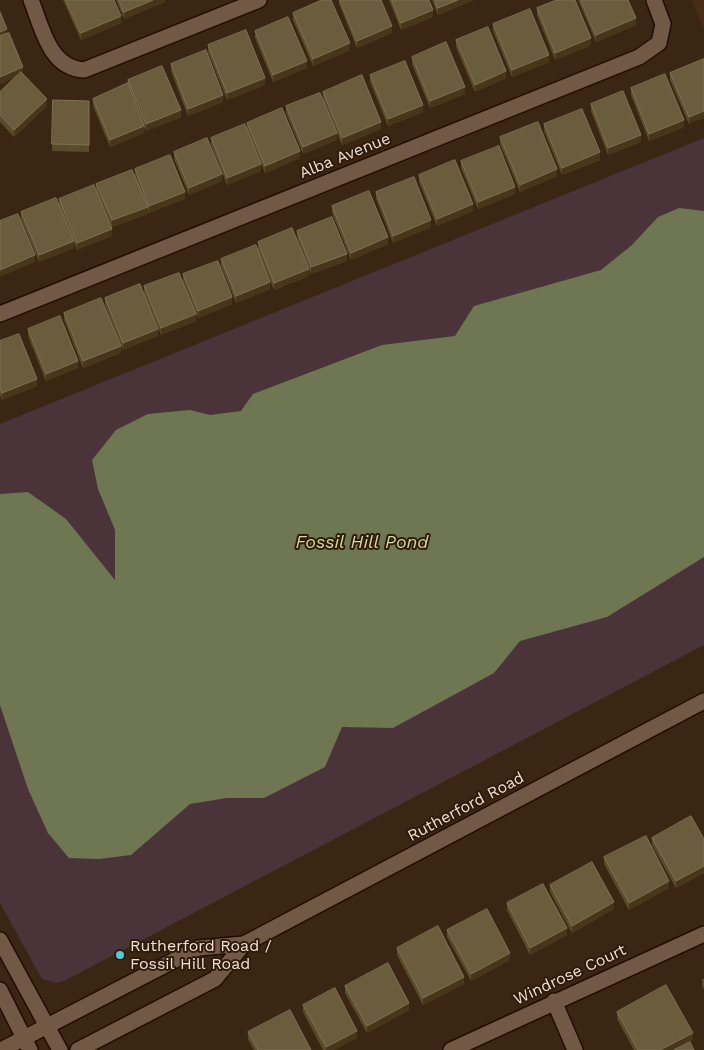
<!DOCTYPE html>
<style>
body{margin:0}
canvas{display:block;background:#3b2513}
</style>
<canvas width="704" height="1050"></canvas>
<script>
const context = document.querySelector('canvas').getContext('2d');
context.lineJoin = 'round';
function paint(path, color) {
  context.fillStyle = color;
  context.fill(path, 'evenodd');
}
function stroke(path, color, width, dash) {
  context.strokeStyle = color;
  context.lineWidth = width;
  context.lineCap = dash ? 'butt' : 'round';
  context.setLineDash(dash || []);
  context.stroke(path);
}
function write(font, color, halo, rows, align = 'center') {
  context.font = font + ' "Work Sans",sans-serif';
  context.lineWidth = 4;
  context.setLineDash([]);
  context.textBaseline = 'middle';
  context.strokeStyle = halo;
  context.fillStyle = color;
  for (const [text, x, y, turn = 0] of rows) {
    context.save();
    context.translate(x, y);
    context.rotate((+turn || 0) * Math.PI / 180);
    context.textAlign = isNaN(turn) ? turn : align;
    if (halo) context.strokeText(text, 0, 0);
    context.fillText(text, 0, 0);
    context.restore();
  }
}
paint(new Path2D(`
 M692,0h12v30z`), '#482c16');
paint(new Path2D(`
 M704,138v507l-640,336 -7,2 -15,-4 -42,-76v-479z`), '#4b333a');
paint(new Path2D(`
 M679,208l25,3v346l-97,60 -87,24 -26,32 -101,55 -51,-1 -17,40 -61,31h-37l-37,6 -59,51 -32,4 -30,-1 -21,-25 -20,-44 -28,-84v-211l28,-2 38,27 49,61v-50l-17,-41 -6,-29 24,-30 32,-16 42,-4 20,5 31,-4 12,-17 129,-49 73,-9 19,-30 127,-36 31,-25 26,-28z`), '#6f7752');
const street = new Path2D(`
 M31,0c11,27 18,68 53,70l175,-70
 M0,314l639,-257 20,-14 4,-19 -9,-24
 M554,1001l21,49
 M451,1050l253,-116`);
const secondary = new Path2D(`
 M0,940l60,110
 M0,990l30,60
 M1,1050l197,-102 46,-4
 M78,1050l137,-71 29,-35 460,-243`);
stroke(street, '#210d00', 18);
stroke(secondary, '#210d00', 18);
stroke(street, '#725946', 15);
stroke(secondary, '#725946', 15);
paint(new Path2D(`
 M63,0h51l7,23 -40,17z
 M116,0h49v2l-41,17z
 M339,0h42l11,33 -35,15 -18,-44z
 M389,0h40l4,17 -32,13z
 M432,0h42l-36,15z
 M578,0h50l8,25 -40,17z
 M537,8l54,37 -36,15 -18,-45z
 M293,13l57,37 -37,16 -20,-46z
 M493,24l56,38 -37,15 -19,-46z
 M255,31l52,37 -34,14 -18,-44z
 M7,33l16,41 24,32 -33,31 -14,-15v-30l15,-14z
 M456,40l50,38 -31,14 -19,-45z
 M208,45l57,40 -38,15 -19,-48z
 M412,57l53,37 -35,14 -18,-44z
 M704,59l-15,65 -19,-44v-7z
 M171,64l52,38 -35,14 -17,-45z
 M370,75l53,37 -35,14 -18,-44z
 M128,80l53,37 -35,14 -2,-4v6l-34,14 -17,-41v-7l35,-16z
 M631,88l53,39 -35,14 -18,-46z
 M323,92l58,37 -39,16 -19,-46z
 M53,100l36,1v51l-37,-1z
 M591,104l50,38 -33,13 -17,-44z
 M286,106l51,34 -34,14 -17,-41z
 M247,123l53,35 -35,15 -16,-39 12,37 -34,14 -16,-40v-7l36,-9z
 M544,124l56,36 -38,15 -18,-44z
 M500,137l57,39 -37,16 -20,-48z
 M174,152l48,29 -33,14 -15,-36z
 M461,161l54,33 -37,15 -17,-41z
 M135,169l50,30 -36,14 -1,-3v4l-36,13 -11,-25 11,34 -35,14 -3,-8v6l-35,14 -18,-43v-7l38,-6v-7l37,-9v-6l39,-8z
 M419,175l54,36 -36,15 -18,-44z
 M376,192l55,35 -38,16 -17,-44z
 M332,206l56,38 -37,16 -19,-47z
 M297,231l50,30 -36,13 -14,-36z
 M258,242l51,34 -35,14 -14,-35 10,34 -34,14 -15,-37v-7l37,-10z
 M183,274l49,30 -34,14 -15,-37z
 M144,286l52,35 -35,14 -17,-42z
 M105,298l53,38 -35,14 -18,-45z
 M64,313l57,40 -38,15 -19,-48z
 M28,329l50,39 -32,13 -18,-45z
 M0,341l37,45 -35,14 -2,-5z
 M652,838l52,1v34l-28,15 -24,-43z
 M604,857l65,31 -40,22 -25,-46z
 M550,885l64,24 -42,24 -22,-41z
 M507,903l60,32 -37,20 -23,-45z
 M447,930l63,30 -39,21 -24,-44z
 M397,948l67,36 -41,21 -26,-50z
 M702,979h2v10l-2,-3z
 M345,986l64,24 -42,23 -22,-40z
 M303,1005l54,33 -23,12h-11l-20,-38z
 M617,1012l76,28 -20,10h-39l-17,-31z
 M248,1032l63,18h-57l-6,-11z`), '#5a4c2b');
paint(new Path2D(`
 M153,0h12v2l-41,17v-7z
 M458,0h16l-36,15v-7z
 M433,10v7l-32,13v-7z
 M121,16v7l-40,17v-7z
 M636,18v7l-40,17v-7z
 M392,26v7l-35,15v-7z
 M7,29v7l-7,3v-7z
 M591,38v7l-36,15v-7z
 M350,43v7l-37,16v-7z
 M549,55v7l-37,15v-7z
 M307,61v7l-34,14v-7z
 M23,67v7l-23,10v-7z
 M506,71v7l-31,14v-7z
 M265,78v7l-38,15v-7z
 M465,87v7l-35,14v-7z
 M223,95v7l-35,14v-7z
 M47,99v7l-33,31v-7z
 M423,105v7l-35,14v-7z
 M181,110v7l-35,14v-7z
 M704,111v7l-15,6v-7z
 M684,120v7l-35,14v-7z
 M381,122v7l-39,16v-7z
 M144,126v7l-34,14v-7z
 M337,133v7l-34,14v-7z
 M641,135v7l-33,13v-7z
 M300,151v7l-35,15v-7z
 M600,152v8l-38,15v-7z
 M261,164v7l-34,14v-7z
 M557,169v7l-37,16v-7z
 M222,174v7l-33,14v-7z
 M515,187v7l-37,15v-7z
 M185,192v7l-36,14v-7z
 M473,204v7l-36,15v-7z
 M148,207v7l-36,13v-7z
 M431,220v7l-38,16v-7z
 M112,229v7l-35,14v-7z
 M388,237v7l-37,16v-7z
 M74,241v7l-35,14v-7z
 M347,254v7l-36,13v-7z
 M35,255v7l-35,15v-7z
 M309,269v7l-35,14v-7z
 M270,282v7l-34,14v-7z
 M232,297v7l-34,14v-7z
 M196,314v7l-35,14v-7z
 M158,329v7l-35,14v-7z
 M121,346v7l-38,15v-7z
 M78,361v7l-32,13v-7z
 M37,379v7l-35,14v-7z
 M704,866v7l-28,15v-7z
 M669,881v7l-40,22v-7z
 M614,902v7l-42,24v-7z
 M567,928v7l-37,20v-7z
 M510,953v7l-39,21v-7z
 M464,977v7l-41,21v-7z
 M409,1003v7l-42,23v-7z
 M357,1031v7l-23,12h-8v-3z
 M693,1033v7l-20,10h-13z`), '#47361a');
const building = new Path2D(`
 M66,0h48l7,16 -40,17z
 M119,0h34l-29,12z
 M322,0h9l19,43 -37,16 -20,-46z
 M340,0h41l11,26 -35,15z
 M392,0h37l4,10 -32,13z
 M435,0h23l-20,8z
 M557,0h18l16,38 -36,15 -18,-45z
 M581,0h47l8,18 -40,17z
 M530,9l19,46 -37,15 -19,-46z
 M0,12l7,17 -7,3z
 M288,17l19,44 -34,14 -18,-44z
 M488,27l18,44 -31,14 -19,-45z
 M246,30l19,48 -38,15 -19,-48z
 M9,33l14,34 -23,10v-41z
 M446,42l19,45 -35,14 -18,-44z
 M206,50l17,45 -35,14 -17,-45z
 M704,59v52l-15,6 -19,-44z
 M405,61l18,44 -35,14 -18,-44z
 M162,66l19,44 -35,14 -18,-44z
 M21,72l26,27 -33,31 -14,-15v-23z
 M665,74l19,46 -35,14 -18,-46z
 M362,75l19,47 -39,16 -19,-46z
 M128,83l16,43 -34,14 -17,-41z
 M623,91l18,44 -33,13 -17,-44z
 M320,93l17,40 -34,14 -17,-41z
 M53,100l36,1v44l-37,-1z
 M282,108l18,43 -35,15 -18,-43z
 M582,109l18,43 -38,16 -18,-44z
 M538,122l19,47 -37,16 -20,-48z
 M245,124l16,40 -34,14 -16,-40z
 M207,138l15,36 -33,14 -15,-36z
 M499,146l16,41 -37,15 -17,-41z
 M170,155l15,37 -36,14 -14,-37z
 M455,160l18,44 -36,15 -18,-44z
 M132,170l16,37 -36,13 -16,-36z
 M414,177l17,43 -38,16 -17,-44z
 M94,185l18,44 -35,14 -18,-44z
 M369,191l19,46 -37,16 -19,-47z
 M56,198l18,43 -35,14 -18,-43z
 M18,214l17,41 -35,15v-49z
 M332,217l15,37 -36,13 -14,-36z
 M292,228l17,41 -35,14 -16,-41z
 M256,245l14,37 -34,14 -15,-37z
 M218,261l14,36 -34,14 -15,-37z
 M179,273l17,41 -35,14 -17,-42z
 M140,284l18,45 -35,14 -18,-45z
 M101,298l20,48 -38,15 -19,-48z
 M60,316l18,45 -32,13 -18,-45z
 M19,334l18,45 -35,14 -2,-5v-47z
 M691,816l13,23v27l-28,15 -24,-43z
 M646,836l23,45 -40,22 -25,-46z
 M592,862l22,40 -42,24 -22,-41z
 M543,884l24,44 -37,20 -23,-45z
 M487,909l23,44 -39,21 -24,-44z
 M438,926l26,51 -41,21 -26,-50z
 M388,963l21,40 -42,23 -22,-40z
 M666,985l27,48 -33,17h-22l-21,-38z
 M335,988l22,43 -31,16 -23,-42z
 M290,1010l21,40h-53l-10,-18z
 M690,1042l4,8h-20z`);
paint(building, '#6a5c3d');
stroke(building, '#7f7155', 1);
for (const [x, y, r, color] of [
 [120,955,5,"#52cbd9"]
]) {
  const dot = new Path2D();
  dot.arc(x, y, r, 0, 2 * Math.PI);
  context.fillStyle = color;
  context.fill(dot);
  stroke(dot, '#301b0a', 2);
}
write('16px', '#f0e1d6', '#301b0a', [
 ["Alba Avenue",345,156,-22],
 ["Rutherford Road",466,807,-28],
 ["Windrose Court",570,975,-25]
]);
write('16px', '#f0e1d6', '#301b0a', [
 ["Rutherford Road /",130,946],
 ["Fossil Hill Road",130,964]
], 'left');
write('italic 18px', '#cfdc9d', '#301b0a', [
 ["Fossil Hill Pond",362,543]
]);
</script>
